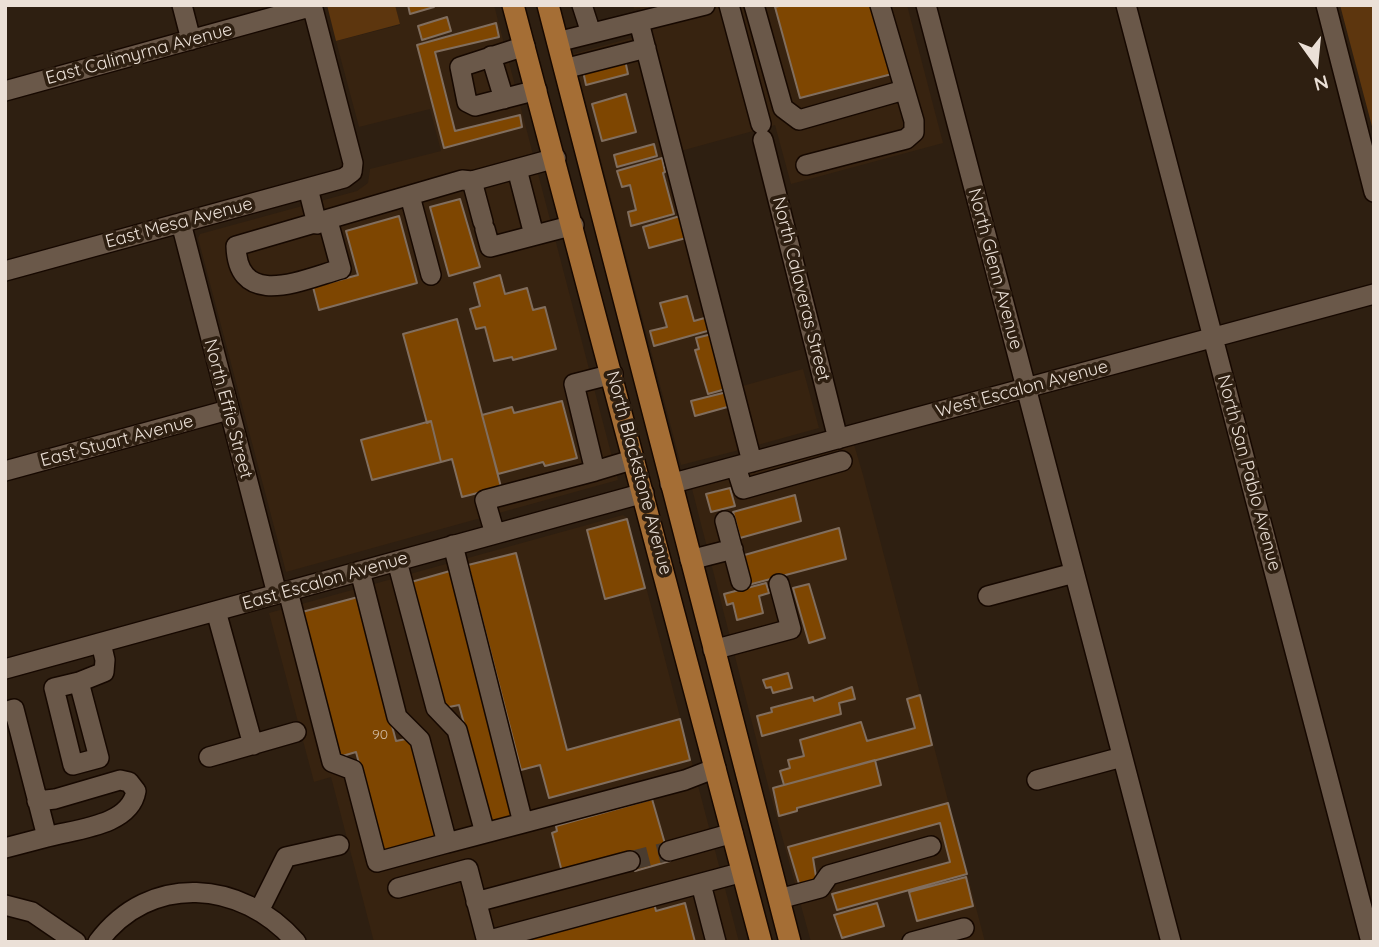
<!DOCTYPE html>
<style>
body{margin:0}
#map{position:relative;width:1379px;height:947px;overflow:hidden;background:#2e1f11;font-family:Quicksand,sans-serif}
canvas{display:block}
.frame{position:absolute;inset:0;border:7px solid #ebe0d7;pointer-events:none}
.north{position:absolute;left:1281px;top:28px;width:70px;height:70px;-webkit-text-stroke:5px #2e1f11;paint-order:stroke;rotate:165deg;font-size:19px;font-weight:700;line-height:28px;text-align:center;color:#ebe0d7}
.north::after{content:'';display:block;margin:auto;width:24px;height:32px;background:#ebe0d7;clip-path:polygon(50% 0,100% 100%,50% 72%,0 100%)}
</style>
<div id="map">
<canvas width="1379" height="947"></canvas>
<div class="frame"></div>
<div class="north">N</div>
</div>
<script>
const context = document.querySelector('canvas').getContext('2d');
context.lineJoin = 'round';
function paint(path, color) {
  context.fillStyle = color;
  context.fill(path, 'evenodd');
}
function stroke(path, color, width, dash) {
  context.strokeStyle = color;
  context.lineWidth = width;
  context.lineCap = dash ? 'butt' : 'round';
  context.setLineDash(dash || []);
  context.stroke(path);
}
function write(font, color, halo, rows, align = 'center') {
  context.font = font + ' Quicksand,sans-serif';
  context.lineWidth = 7;
  context.setLineDash([]);
  context.textBaseline = 'middle';
  context.strokeStyle = halo;
  context.fillStyle = color;
  for (const [text, x, y, turn = 0] of rows) {
    context.save();
    context.translate(x, y);
    context.rotate((+turn || 0) * Math.PI / 180);
    context.textAlign = isNaN(turn) ? turn : align;
    if (halo) context.strokeText(text, 0, 0);
    context.fillText(text, 0, 0);
    context.restore();
  }
}
paint(new Path2D(`
 M395,5h99l124,475 -332,92 -88,-334 2,-4 157,-43 11,-8 2,-14 71,-18 -11,-42 -71,18 -23,-86 64,-16z
 M633,5h274l36,138 -152,41 -16,-59 -98,27 -37,-144 -6,1z
 M635,37l108,412 -62,16 -108,-411z
 M803,369l16,59 -65,18 -15,-59z
 M853,441l10,34 122,467h-174l-42,-153 -78,-304z
 M623,515l5,3 111,424h-365l-43,-165 -17,5 -45,-169z`), '#372310');
paint(new Path2D(`
 M327,5h68l5,19 -64,17z
 M1340,5h34v129z`), '#5d360e');
const building = new Path2D(`
 M408,5h26v2l-24,7z
 M783,5h91l18,69 -92,24 -25,-91z
 M447,17l4,14 -29,9 -4,-14z
 M496,23l3,14 -64,15 20,79 65,-16 2,12 -78,21 -27,-103z
 M625,60l3,14 -42,11 -3,-14z
 M626,94l10,38 -34,9 -10,-37z
 M654,144l3,12 -40,11 -3,-12z
 M662,158l3,14 -2,1 11,41 -43,12 -3,-14 8,-2 -6,-25 -8,2 -5,-16z
 M460,199l20,68 -31,9 -19,-69z
 M399,216l18,67 -98,27 -6,-23 45,-12 -12,-44z
 M680,216l6,22 -37,10 -6,-21z
 M500,275l5,19 22,-6 6,22 12,-3 11,42 -43,11 -1,-3 -18,4 -9,-34 -9,2 -6,-20 10,-3 -6,-23z
 M687,296l7,25 14,-4 3,13 -57,16 -4,-15 17,-4 -7,-24z
 M457,319l44,168 -39,10 -10,-38 -11,3 -10,-41 -4,2 -24,-89z
 M712,334l14,55 -18,5 -13,-44 4,-1 -3,-11z
 M727,392l4,14 -36,10 -4,-15z
 M562,401l15,57 -32,8 -2,-4 -45,12 -16,-59 30,-8 2,6z
 M431,421l10,41 -69,18 -11,-40z
 M730,488l5,18 -24,6 -5,-18z
 M795,495l6,26 -61,17 -7,-26z
 M627,519l18,69 -40,11 -18,-69z
 M839,528l7,31 -98,26 -7,-29z
 M516,553l51,197 113,-31 10,41 -141,38 -9,-33 -19,5 -53,-205z
 M450,571l66,247 -25,6 -32,-119 -15,3 -33,-126z
 M766,583l3,10 -10,3 4,17 -26,7 -4,-17 -6,2 -3,-11z
 M809,584l16,54 -16,5 -16,-55z
 M358,597l38,144 15,-3 27,102 -55,14 -27,-102 -17,5 -37,-145z
 M788,673l4,15 -19,5 -2,-6 -5,1 -3,-8z
 M852,687l3,12 -16,4 2,11 -79,22 -5,-20 15,-4 -1,-4 42,-11 1,4z
 M920,695l12,50 -148,40 -4,-14 10,-3 -2,-8 16,-4 -4,-16 61,-18 6,19 48,-13 -8,-29z
 M875,760l6,25 -84,23v3l-18,5 -6,-28z
 M652,799l18,62 -35,10 -4,-17 -69,18 -10,-39 5,-2 -1,-5z
 M948,803l19,71 -130,36 -5,-16 118,-32 -10,-39 -127,35 4,25 -17,4 -12,-40z
 M966,877l7,29 -56,15 -8,-29z
 M654,903l2,8 29,-8 10,39h-168l-1,-4z
 M877,903l7,23 -42,12 -8,-23z`);
paint(building, '#7e4601');
stroke(building, '#816e5e', 2);
stroke(new Path2D(`
 M630,861l39,-10`), '#4a3c2f', 19, [19, 10]);
const minor = new Path2D(`
 M182,5l9,35
 M582,5l9,28
 M729,5l32,119
 M754,5l29,103 16,12 105,-30
 M926,5l245,937
 M1126,5l245,937
 M1326,5l48,187
 M639,22l113,440
 M557,42l148,-37
 M525,46l-65,21 7,35 8,4 62,-16
 M491,56l13,43
 M564,69l82,-21
 M5,91l308,-85
 M763,140l75,299
 M806,165l100,-26 8,-7v-11l-34,-116
 M517,169l17,66
 M308,188l9,36
 M410,196l21,79
 M328,221l13,48c-37,10 -103,42 -105,-23l226,-66 10,1
 M483,222l-11,-41 84,-23
 M181,223l96,371
 M485,229l5,18 84,-22
 M5,271l339,-93 8,-6 1,-9 -41,-158
 M736,467l7,22 99,-28
 M5,471l223,-61
 M595,471l40,-12
 M670,484l704,-190
 M725,521l16,60
 M495,534l-10,-34 110,-29 -21,-87 39,-10
 M453,545l70,278 162,-43 31,-12
 M690,560l43,-11
 M360,571l37,146 23,23 27,103 38,-10 -28,-103 -21,-22 -39,-147
 M288,591l44,171 21,8 24,92 70,-19
 M988,596l86,-23
 M216,611l37,134
 M713,650l78,-21 -12,-45
 M5,669l639,-176
 M79,682l-25,6 19,77 26,-7 -20,-76 25,-10 1,-12 -4,-17
 M5,712l9,-3 33,128 -42,11
 M209,757l87,-25
 M1037,780l85,-23
 M37,801l18,-2 65,-19 9,2 7,9c-6,35 -60,38 -89,46
 M485,833l38,-10
 M669,851l64,-18
 M701,884l15,58
 M398,888l70,-19 19,73
 M779,899l41,-11 9,-13 102,-29
 M476,902l154,-41
 M5,905l27,7 44,30
 M260,909l26,-52 53,-12
 M486,941l257,-69
 M98,942c52,-70 144,-62 198,0
 M912,942l52,-14`);
const major = new Path2D(`
 M513,5l248,937
 M548,5l242,937`);
stroke(minor, '#160800', 22);
stroke(major, '#160800', 24);
stroke(minor, '#6a5849', 19);
stroke(major, '#a56e35', 21);
write('14px', '#d0baa2', null, [
 ["90",380,735]
]);
write('18px', '#ebe0d7', '#2e1f11', [
 ["East Calimyrna Avenue",139,54,-15],
 ["East Mesa Avenue",179,223,-15],
 ["North Glenn Avenue",995,269,75],
 ["North Calaveras Street",801,289,76],
 ["West Escalon Avenue",1022,389,-15],
 ["North Effie Street",228,409,75],
 ["East Stuart Avenue",117,441,-15],
 ["North Blackstone Avenue",639,473,75],
 ["North San Pablo Avenue",1249,473,75],
 ["East Escalon Avenue",325,581,-16]
]);
</script>
